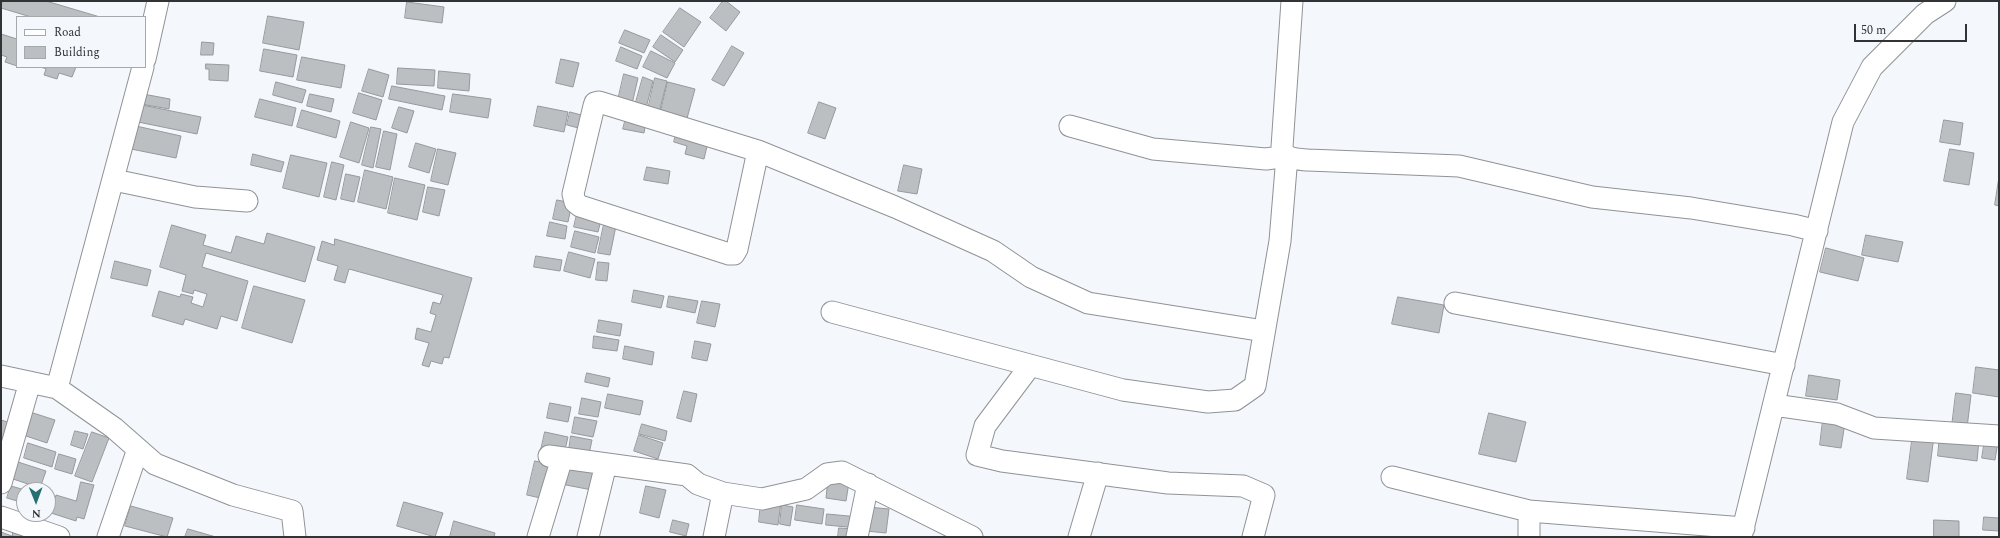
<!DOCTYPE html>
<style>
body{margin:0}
#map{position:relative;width:2000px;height:538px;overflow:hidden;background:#f4f7fb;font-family:Spectral,serif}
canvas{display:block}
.frame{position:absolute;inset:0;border:2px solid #313334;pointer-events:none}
.legend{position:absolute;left:16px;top:16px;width:130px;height:52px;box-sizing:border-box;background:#f4f7fb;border:1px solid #a6a9ab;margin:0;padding:5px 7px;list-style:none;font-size:12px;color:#313334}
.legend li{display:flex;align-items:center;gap:8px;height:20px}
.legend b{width:20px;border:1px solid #a6a9ab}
.north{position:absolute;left:16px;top:482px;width:40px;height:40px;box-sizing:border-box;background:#f4f7fb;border:1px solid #a6a9ab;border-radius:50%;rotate:179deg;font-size:11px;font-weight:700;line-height:16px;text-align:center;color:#313334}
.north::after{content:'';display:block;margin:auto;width:14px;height:18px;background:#257071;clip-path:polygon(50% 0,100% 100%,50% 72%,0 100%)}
.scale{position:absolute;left:1854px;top:24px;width:113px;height:18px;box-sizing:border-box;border:2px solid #313334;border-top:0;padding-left:5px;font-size:12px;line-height:14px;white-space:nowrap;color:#313334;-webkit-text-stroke:3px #f4f7fb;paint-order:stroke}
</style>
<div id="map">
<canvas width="2000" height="538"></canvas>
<div class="frame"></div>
<ul class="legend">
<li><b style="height:5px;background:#fff"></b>Road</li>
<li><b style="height:11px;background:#bcbfc2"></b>Building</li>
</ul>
<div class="north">N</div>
<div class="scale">50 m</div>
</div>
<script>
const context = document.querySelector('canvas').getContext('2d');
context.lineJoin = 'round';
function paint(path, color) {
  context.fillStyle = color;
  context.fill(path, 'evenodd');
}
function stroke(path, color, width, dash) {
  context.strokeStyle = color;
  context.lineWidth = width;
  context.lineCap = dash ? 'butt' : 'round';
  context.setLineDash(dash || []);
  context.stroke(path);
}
const building = new Path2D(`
 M3,1h43l54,16h-69l-30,-9z
 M723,1h3l14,11 -14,19 -16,-13z
 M407,2l37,5 -2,16 -37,-5z
 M680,8l21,14 -17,25 -21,-15z
 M268,16l36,6 -5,28 -36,-7z
 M625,30l25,10 -6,13 -25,-10z
 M1,34l16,5v27l-12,-4 2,-5 -6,-2z
 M661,35l22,15 -8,12 -22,-15z
 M202,42l12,1 -1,12h-12z
 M732,46l12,7 -20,33 -12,-6z
 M621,47l21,9 -5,13 -21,-8z
 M264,49l33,6 -4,22 -33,-6z
 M651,51l24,12 -8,15 -24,-11z
 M302,57l43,8 -4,23 -44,-8z
 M561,59l18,4 -6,24 -17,-4z
 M206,64l23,1 -1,16 -19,-1v-11h-3z
 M40,67h36l-4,10 -13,-4 -2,6 -13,-4 2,-6z
 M398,68l37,2 -1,16 -37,-2z
 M369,69l20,6 -6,22 -21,-6z
 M439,71l31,3 -1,17 -31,-3z
 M624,74l14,4 -6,26 -14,-4z
 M643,77l10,4 -8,31 -11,-3z
 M655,78l12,3 -9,36 -11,-3z
 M276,82l30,8 -4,13 -29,-8z
 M668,82l27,7 -9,33 -26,-7z
 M392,86l53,10 -3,14 -53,-11z
 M359,93l23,7 -6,20 -23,-7z
 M143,94l27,5 -1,10 -28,-5z
 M310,94l24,5 -3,13 -24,-6z
 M453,94l38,5 -3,19 -38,-6z
 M260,99l36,9 -4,18 -37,-9z
 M819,102l17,6 -11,31 -17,-6z
 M137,104l64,13 -4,17 -64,-13z
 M538,106l30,6 -4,20 -30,-6z
 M399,107l15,4 -7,22 -15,-5z
 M302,110l38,11 -4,17 -39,-11z
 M570,112l19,5 -3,13 -19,-5z
 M626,118l20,4 -2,11 -21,-4z
 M1944,120l19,3 -3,22 -20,-3z
 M351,122l18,6 -10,35 -19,-6z
 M136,126l45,10 -5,22 -45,-9z
 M371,127l10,2 -8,39 -11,-3z
 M677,130l32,8 -5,21 -19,-5 2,-8 -13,-4z
 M384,131l13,3 -7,36 -14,-3z
 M416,143l20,6 -7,24 -20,-6z
 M438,149l18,4 -8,32 -17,-4z
 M1950,149l24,4 -5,32 -25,-4z
 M253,154l31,8 -3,10 -30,-7z
 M291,155l36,8 -8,34 -36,-9z
 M332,162l12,3 -8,35 -12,-3z
 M904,165l18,4 -5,25 -19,-3z
 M647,167l23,4 -2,13 -24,-4z
 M365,170l28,7 -7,32 -28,-7z
 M346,174l14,3 -6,25 -13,-3z
 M1999,177v29l-4,-1z
 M395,178l30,7 -8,35 -29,-7z
 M428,187l17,3 -6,26 -16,-4z
 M557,200l15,3 -4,19 -15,-3z
 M578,210l24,6 -4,16 -24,-5z
 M605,219l12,2 -7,34 -12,-2z
 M550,222l17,4 -2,13 -18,-3z
 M172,225l34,10 -3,10 28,8 5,-17 28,8 3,-11 48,14 -10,35 -99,-29 -4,14 46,14 -11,40 -16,-5 -4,13 -32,-10 -2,6 -31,-9 7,-25 21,6 1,-3 12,3 -2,6 12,4 4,-13 -13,-4 -1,4 -11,-3 4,-16 -26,-8z
 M575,231l24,6 -4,16 -24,-6z
 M1866,235l37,7 -5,20 -36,-7z
 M335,239l137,39 -23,80 -5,-1 -2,7 -11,-3 -2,6 -7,-2 7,-22 -14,-4 2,-11 14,4 5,-17 -6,-2 3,-11 7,2 3,-9 -94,-26 -4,14 -11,-3 4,-14 -21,-6 5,-19 12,4z
 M1826,248l38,10 -6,23 -38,-9z
 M569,252l26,7 -5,19 -26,-7z
 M536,256l26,4 -2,11 -26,-4z
 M115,261l36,9 -4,16 -36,-8z
 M598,262l11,1 -2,18 -11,-1z
 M254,286l51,14 -13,43 -50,-15z
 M634,290l30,6 -3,12 -29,-6z
 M669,296l29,5 -3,12 -28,-6z
 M1398,297l46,8 -5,28 -47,-9z
 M702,301l18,3 -5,23 -18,-4z
 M599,320l23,4 -2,12 -23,-4z
 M594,336l25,4 -2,11 -24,-3z
 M695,341l16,3 -4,17 -15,-3z
 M625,346l29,6 -2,13 -29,-6z
 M1976,367l23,3v27l-26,-4z
 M587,373l23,5 -2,9 -23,-5z
 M1809,375l31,5 -3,20 -31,-4z
 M684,391l13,3 -6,28 -14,-4z
 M1956,393l15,2 -4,33 -15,-2z
 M608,394l35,7 -3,14 -35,-7z
 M582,398l19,4 -3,15 -19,-3z
 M550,403l21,4 -3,15 -21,-4z
 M30,412l25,8 -8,23 -24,-8z
 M1489,413l37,9 -10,40 -37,-8z
 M575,417l22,4 -4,16 -21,-4z
 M1,420l10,3 -10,22z
 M1823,420l22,3 -4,25 -21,-3z
 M642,424l25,7 -2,10 -26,-7z
 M75,431l13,3 -5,15 -12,-4z
 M92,432l17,6 -17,44 -17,-6z
 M545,432l23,5 -4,17 -23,-4z
 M1913,433l21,3 -6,46 -21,-3z
 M1940,434l39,6 -2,21 -39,-5z
 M639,435l24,8 -5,16 -24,-8z
 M571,436l21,4 -3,14 -20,-4z
 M1985,439l13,2 -3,19 -13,-2z
 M28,443l28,9 -4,15 -28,-9z
 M59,454l17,5 -4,15 -17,-5z
 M535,461l18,4 -8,34 -18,-4z
 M18,462l28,9 -6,17 -27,-9z
 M570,465l26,5 -4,20 -26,-5z
 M850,476l-4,25 -20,-3 2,-19z
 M81,482l13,3 -10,34 -7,-2 -1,4 -25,-8 5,-18 20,6z
 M11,486l14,4 -1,13 -17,-5z
 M646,486l20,4 -7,28 -19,-5z
 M404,502l39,11 -8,24 -38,-11z
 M761,502h20l-3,23 -19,-3z
 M782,505l11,2 -3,19 -10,-2z
 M797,505l27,4 -2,15 -27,-4z
 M131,506l42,12 -6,19 -42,-11z
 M868,507l21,2 -3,24 -20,-2z
 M827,514l32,3 -1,11 -32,-3z
 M1984,517l15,1v13l-16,-1z
 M673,520l16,4 -3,12 -16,-4z
 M1934,520l25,1v16h-25z
 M454,521l41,12 -1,4h-44z
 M839,528l16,1v8h-17z
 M188,529l28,8h-31z
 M13,531l13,5v1h-25v-5l11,4z`);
paint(building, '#bcbfc2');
stroke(building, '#96999d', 1);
const minor = new Path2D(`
 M1292,1l-10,146c1,13 16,12 26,13l151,6 133,31 99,11 102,17 24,6
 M145,59l13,-58
 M758,151l-21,98 -3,5h-5l-149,-48 -5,-4 -2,-8 21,-88 1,-3 4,-1 159,49 137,56 98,44 38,26 57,26 176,28
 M114,180l81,17 52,4
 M1455,303l329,62
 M832,312l291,78 85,12 27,-2 20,-14 25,-145 7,-85 -21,3 -113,-10 -83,-23
 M1030,366l-45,60 -8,29 25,6 166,22 75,3 21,9 -11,42
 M1,376l56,12 86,-321
 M57,388l57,40 41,36 78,31 59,16 3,26
 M1774,405l63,9 37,14 125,8
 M549,456l138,19 11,9 25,9 -9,44
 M1392,477l137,34 215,17
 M1,483l29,-101
 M723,493l39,6 44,-10 21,-15 15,-2 130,65
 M1,517l58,20
 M108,537l30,-88
 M538,537l24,-79
 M588,537l18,-73
 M857,537l11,-53
 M1079,537l19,-64
 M1529,537v-26
 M1741,537l102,-415 29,-55 53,-53 20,-13`);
stroke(minor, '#8f9396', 23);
stroke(minor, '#fff', 21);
</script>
